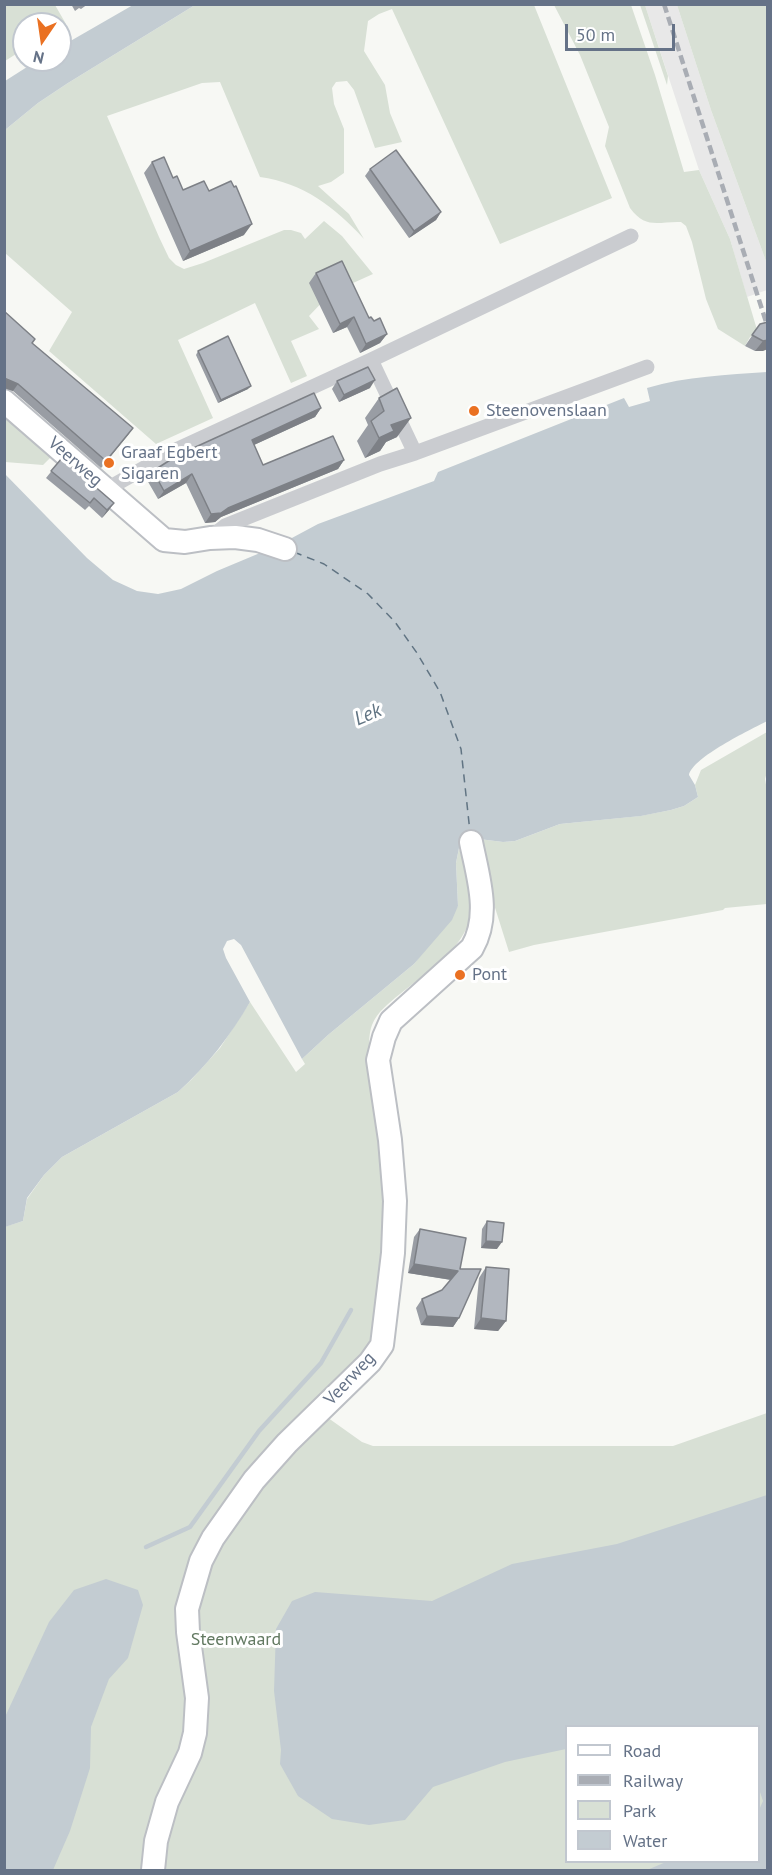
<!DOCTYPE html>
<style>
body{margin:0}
#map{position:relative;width:772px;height:1875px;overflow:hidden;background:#f7f8f4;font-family:"PT Sans",sans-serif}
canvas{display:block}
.frame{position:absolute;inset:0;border:6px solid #657287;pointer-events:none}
.legend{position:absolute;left:565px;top:1725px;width:195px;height:138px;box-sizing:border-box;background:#fff;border:2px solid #c1c7cf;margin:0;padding:8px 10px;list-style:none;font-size:18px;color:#657287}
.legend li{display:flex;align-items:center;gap:12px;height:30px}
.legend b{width:30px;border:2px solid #c1c7cf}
.north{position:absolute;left:12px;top:12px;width:60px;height:60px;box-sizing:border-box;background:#fff;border:2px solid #c1c7cf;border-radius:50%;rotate:193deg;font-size:16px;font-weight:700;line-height:24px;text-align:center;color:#657287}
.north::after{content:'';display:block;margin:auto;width:21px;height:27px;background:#ea7122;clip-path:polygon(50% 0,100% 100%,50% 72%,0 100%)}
.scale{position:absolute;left:565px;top:24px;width:110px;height:27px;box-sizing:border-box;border:3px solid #657287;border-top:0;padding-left:8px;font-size:18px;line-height:21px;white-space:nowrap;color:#657287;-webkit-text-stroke:4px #fff;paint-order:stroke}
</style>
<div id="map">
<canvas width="772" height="1875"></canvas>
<div class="frame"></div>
<ul class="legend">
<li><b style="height:8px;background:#fff"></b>Road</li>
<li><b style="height:8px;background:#a9adb4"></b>Railway</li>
<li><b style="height:16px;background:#d8e0d5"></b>Park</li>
<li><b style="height:16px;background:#c3ccd2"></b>Water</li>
</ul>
<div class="north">N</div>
<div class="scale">50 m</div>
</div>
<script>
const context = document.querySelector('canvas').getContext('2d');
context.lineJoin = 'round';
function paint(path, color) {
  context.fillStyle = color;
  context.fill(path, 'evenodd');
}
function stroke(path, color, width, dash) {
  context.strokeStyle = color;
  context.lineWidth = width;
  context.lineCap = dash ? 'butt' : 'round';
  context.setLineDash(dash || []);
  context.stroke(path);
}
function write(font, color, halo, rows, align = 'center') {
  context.font = font + ' "PT Sans",sans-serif';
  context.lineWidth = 6;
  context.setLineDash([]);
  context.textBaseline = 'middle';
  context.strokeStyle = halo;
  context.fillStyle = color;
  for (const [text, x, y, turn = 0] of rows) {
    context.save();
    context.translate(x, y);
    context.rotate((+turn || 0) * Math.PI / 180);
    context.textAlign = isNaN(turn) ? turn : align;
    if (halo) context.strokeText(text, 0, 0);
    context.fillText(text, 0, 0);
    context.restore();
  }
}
paint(new Path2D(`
 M645,5h32l34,105 56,154v26l-20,7 -17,-58 -31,-69z`), '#e8e8e8');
paint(new Path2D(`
 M5,4l50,1 11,19 -6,3v-3h-36v25l-19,12z
 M195,5h339l78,193 -112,46 -108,-235 -13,5 -11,7 -4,30 21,34 5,28 12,29 -27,6 -21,-58 -7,-9 -11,1 -4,6 2,16 10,25v44l-13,9 -13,4 31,28 15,25c-29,-32 -61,-56 -104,-62l-40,-95 -18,1 -95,33 52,121 10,21 7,7 8,4 19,-6 81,-33h7l10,3 4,6 19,-18 18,15 31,38 -42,19 -22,23 10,13 -28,12 16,35 -16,7 -36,-80 -77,37 35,78 -57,26 -107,-93 23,-39 -67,-59v-123l33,-27 30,-20z
 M554,5h77l24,70 29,97 15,-2 31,69 28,94 -8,4 -5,9 -27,-17 -12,-30 -14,-57 -6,-16 -5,-4c-22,-1 -35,8 -51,-14l-25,-62 4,-19 -29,-72z
 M640,5h5l23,71 -1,9z
 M677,5h90v259l-56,-154z
 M4,410l50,44 -11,11 -38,-3z
 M767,732v40l-2,7 3,17 -1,108 -42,4 -2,2 -189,35 -25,7 -18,-57 -12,-56 24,3 12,-1 45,-17 80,-8 31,-6 13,-4 14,-9 -3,-12 6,-15z
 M459,848c5,18 14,40 13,59 -3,40 -44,64 -72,87 -10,8 -23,18 -28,31 -3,8 -3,18 -3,27l17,147 -7,82 -9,59 -7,15 -39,60 38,27 11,4h300l94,-33v457h-762l-1,-643 19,-6 4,-22 17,-24 18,-18 116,-65 13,-12 29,-32 30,-46 46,70 9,-8 -3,-5 26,-24 86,-71 44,-58 -2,-43zM566,1726h192v136h-192z`), '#d8e0d5');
paint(new Path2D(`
 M133,5h62l-127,78 -30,20 -33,27v-49l33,-21h22v-13z
 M767,372v349c-17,9 -74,36 -78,54l6,10 3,12 -14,9 -13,4 -30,6 -81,8 -45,17 -12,1 -24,-3 -19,4 -4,20 2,43 -6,14 -38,44 -86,71 -26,24 -61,-114 -7,-6 -7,2 -4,8 3,9 24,44c-19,33 -43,64 -72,90l-116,65 -18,18 -17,23 -4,23 -18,6 -1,-754 83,85 26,22 24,11 21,3 23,-5 36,-18 43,-18 18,6 12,-20 28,-15 116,-43 4,-9 186,-74 5,9 21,-6 -3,-13c40,-12 80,-13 120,-16z
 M767,1495v375h-120l19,-8h92l1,-52 4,-9 -4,-12 -1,-63h-192v23l-61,13 -72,25 -28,33 -36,5 -37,-6 -34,-23 -18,-32 1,-14 -7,-59 2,-62 16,-28 23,-9 117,9 80,-37 105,-20z
 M106,1579l32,11 5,15 -15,53 -19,21 -18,48 -1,41 -20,63 -17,39h-48v-153l44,-95 25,-32z`), '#c3ccd2');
stroke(new Path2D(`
 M146,1547l44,-20 69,-96 62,-68 30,-53`), '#c3ccd2', 4.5);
stroke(new Path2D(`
 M294,552l30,12 44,30 27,28 22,31 23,39 21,57 9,83`), '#617483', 1.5, [8, 6]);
const secondary = new Path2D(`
 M4,401l160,139 21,2 25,-4 25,-1 23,3 27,9
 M153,1870l3,-29 11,-39 23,-49 5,-20 2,-35 -9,-66 -1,-23 14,-48 12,-23 41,-58 33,-37 83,-81 12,-17 11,-92 2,-52 -5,-61 -12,-80 6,-23 7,-16 81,-73c19,-33 6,-71 -1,-106`);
stroke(secondary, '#bcbfc4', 26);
stroke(new Path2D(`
 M371,360l44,93
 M107,489l71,-40 193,-89 260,-124
 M210,538l15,-12 155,-62 35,-11 232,-86`), '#caccd0', 15);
stroke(secondary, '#fff', 22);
stroke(new Path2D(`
 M664,4l104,324`), '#a9adb4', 4.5, [9, 4.5]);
paint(new Path2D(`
 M71,4h17l-7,5 -2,-1 -4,3z
 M152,162l31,28 26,1 35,44 -61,26 -39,-88z
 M370,169l71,43 -5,8 -27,18 -44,-62z
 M316,273l58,48 13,13 -7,9 -20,10 -13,-26 -14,6 -24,-50z
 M4,311l28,33 101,84 -32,40 -88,-77 -9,-3z
 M768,322l-5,29h-8l-10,-5 15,-22z
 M198,351l50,38 -30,14 -22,-48z
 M337,381l33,7 -31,14 -7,-13z
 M379,398l18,39 -11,5 -6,9 -15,7 -8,-17 11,-16 -3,-7z
 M321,408l-6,9 -61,28 9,20 81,-5 -6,9 -117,48 -6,5 -10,1 -19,-40 -28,16 -11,-19 6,-9z
 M62,458l47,52 -7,8 -13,-12 -4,4 -39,-32z
 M487,1221l10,28 -16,-1 1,-19z
 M420,1229l40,40 -1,49 -6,9 -32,-2 -5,-17 6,-9 20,-9 9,-10 -43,-7 6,-36z
 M486,1267l20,54 -8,10 -24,-2 5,-51z`), '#999da4');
paint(new Path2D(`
 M441,212l-5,8 -27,18 5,-7z
 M252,224l-8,11 -61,26 7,-10z
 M354,317l-7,10 -14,6 7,-9z
 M387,334l-7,9 -20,10 6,-9z
 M768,340v9l-5,2h-8l8,-10z
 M5,379l13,5 -5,7 -9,-3z
 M375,380l-5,8 -31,14 5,-7z
 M251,386l-3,3 -30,14 3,-3z
 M321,408l-6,9 -70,32 7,-9z
 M411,418l-14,19 -11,5 -6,9 -15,7 14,-20 12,-13z
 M133,428l-5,7 -27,33 5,-7z
 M344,460l-6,9 -117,48 -6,5 -10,1 6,-9 17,-6z
 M192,474l-6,9 -28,16 6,-8z
 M114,503l-5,7 -7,8 5,-8z
 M486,1241l16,1 -5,7 -16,-1z
 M414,1264l44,7 -6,9 -44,-7z
 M427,1316l32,2 -6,9 -32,-2z
 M481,1318l25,3 -8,10 -24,-2z`), '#7d8086');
const building = new Path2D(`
 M396,150l45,62 -27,19 -44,-62z
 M164,157l9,21 4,-2 6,14 21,-9 5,10 22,-10 3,6 2,-1 16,38 -62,27 -38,-89z
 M342,261l27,57 2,-1 3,4 6,-3 7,16 -21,10 -12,-27 -14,7 -24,-51z
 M4,311l31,28 -3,4 101,85 -27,33 -88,-77 -14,-6z
 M768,322v18l-5,1 -11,-6 8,-11z
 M228,336l23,50 -30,14 -23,-49z
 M368,367l7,13 -31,15 -7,-14z
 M397,388l14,30 -20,7 3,6 -15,7 -8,-17 13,-10 -5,-13z
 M314,393l7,15 -69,32 11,25 70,-29 11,24 -116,48 -7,5 -10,1 -19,-40 -28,17 -11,-20 25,-16z
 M62,458l52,45 -7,7 -13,-12 -4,5 -39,-32z
 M487,1221l17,2 -2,19 -16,-1z
 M420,1229l46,9 -6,31h21l-22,49 -32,-2 -5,-17 20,-9 16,-19 -44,-7z
 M486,1267l23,2 -3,52 -25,-3z`);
paint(building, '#b2b7bf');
stroke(building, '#7d8086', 1.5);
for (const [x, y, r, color] of [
 [474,411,6,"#ea7122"],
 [109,463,6,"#ea7122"],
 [460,975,6,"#ea7122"]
]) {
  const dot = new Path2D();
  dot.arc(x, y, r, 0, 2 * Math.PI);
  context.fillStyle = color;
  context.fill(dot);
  stroke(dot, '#fff', 2);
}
write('18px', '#657287', '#fff', [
 ["Steenovenslaan",486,411],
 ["Graaf Egbert",121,453],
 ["Sigaren",121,474],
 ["Pont",472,975]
], 'left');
write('18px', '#657287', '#fff', [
 ["Veerweg",75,462,41],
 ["Veerweg",350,1379,-47]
]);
write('18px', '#627961', '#fff', [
 ["Steenwaard",236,1640]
]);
write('italic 20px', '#617483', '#fff', [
 ["Lek",368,715,-23]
]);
</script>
